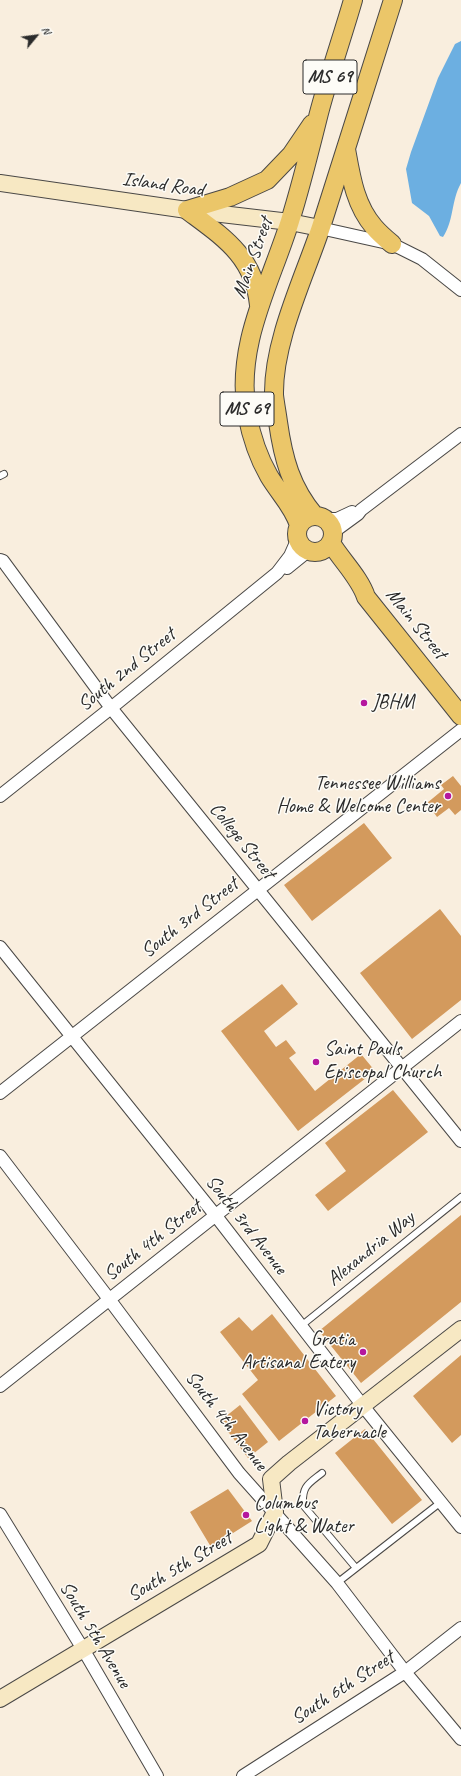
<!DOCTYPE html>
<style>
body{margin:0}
#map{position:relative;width:461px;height:1776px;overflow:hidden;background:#f9eede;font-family:Caveat,sans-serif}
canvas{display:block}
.north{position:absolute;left:16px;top:16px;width:40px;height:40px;-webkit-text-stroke:3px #fdfcf7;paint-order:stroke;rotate:61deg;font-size:11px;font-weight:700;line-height:16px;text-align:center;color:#2b2b2b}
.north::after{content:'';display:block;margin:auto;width:14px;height:18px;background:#2b2b2b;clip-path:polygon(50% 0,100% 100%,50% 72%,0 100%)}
</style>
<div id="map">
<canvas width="461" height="1776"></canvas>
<div class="north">N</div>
</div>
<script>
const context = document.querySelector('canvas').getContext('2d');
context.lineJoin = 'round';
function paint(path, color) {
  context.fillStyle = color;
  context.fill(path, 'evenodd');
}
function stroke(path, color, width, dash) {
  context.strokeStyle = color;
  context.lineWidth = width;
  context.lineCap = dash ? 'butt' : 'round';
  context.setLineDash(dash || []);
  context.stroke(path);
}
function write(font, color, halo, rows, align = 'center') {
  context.font = font + ' Caveat,sans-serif';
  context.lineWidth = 3;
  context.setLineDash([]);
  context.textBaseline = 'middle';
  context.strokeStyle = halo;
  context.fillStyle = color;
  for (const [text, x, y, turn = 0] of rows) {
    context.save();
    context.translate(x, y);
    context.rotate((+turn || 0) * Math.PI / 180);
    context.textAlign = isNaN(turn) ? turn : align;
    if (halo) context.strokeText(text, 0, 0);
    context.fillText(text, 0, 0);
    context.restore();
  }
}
paint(new Path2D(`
 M461,41v142c-10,18 -7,38 -18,54l-3,-1 -11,-20 -17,-13 -6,-34 5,-17 27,-74 17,-34z`), '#6cafe1');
paint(new Path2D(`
 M453,776l8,10v24l-6,5 -6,-7 -12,9 -10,-14 17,-14 -3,-4z
 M364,823l28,35 -80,63 -28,-36z
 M440,909l21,27v64l-49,39 -52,-66z
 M282,984l16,20 -34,27 12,16 10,-7 10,13 -7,5 26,33 46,-37 14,17 -77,60 -77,-100z
 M393,1090l35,42 -100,79 -13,-16 31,-24 -21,-28z
 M461,1215v87l-100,81 -42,-52z
 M272,1314l64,82 -57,45 -37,-47 16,-14 -38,-48 19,-15 13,14z
 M461,1355v80l-9,8 -39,-47z
 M240,1405l28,37 -20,16 -28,-37z
 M365,1429l57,71 -30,24 -57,-71z
 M228,1489l24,32 -41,26 -21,-35z`), '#d39a5d');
const lane = new Path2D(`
 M0,476l4,-2
 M301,1326l160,-129
 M322,1473c-14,11 -20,13 -19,32l53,63
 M337,1583l104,-81`);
const street = new Path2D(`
 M320,228l72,16 30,15 39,31
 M325,519h12l15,-7
 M332,533l26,-19 3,-4 100,-76
 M0,560l3,1 108,147 350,433
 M287,568l21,-17
 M0,796l111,-88 166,-135 13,-17 8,-18
 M0,947l216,269 147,190 98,121
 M0,1093l461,-363
 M0,1156l109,143 130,174 98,110 68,89 56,67
 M0,1386l461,-365
 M0,1514l83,135 74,127
 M243,1776l162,-104 56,-44`);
const secondary = new Path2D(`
 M0,183l187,27 103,12 30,6
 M0,1699l259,-155 16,-32 -4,-33 18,-16 172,-134`);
const primary = new Path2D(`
 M346,149c5,28 9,56 28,78 5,6 12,12 18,17
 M187,210l43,-13 37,-17 24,-25 21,-31
 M187,210c36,27 67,46 72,95
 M315,516c-24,-28 -32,-58 -37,-94 -1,-8 -3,-18 -4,-27 -1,-54 30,-117 47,-168 24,-75 48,-151 72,-227
 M297 534a18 18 0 1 1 36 0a18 18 0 1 1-36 0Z
 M299,525c-6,-19 -20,-32 -30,-49 -11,-19 -18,-41 -22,-62 -12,-69 23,-129 43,-193 11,-35 20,-72 29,-108 10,-38 23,-75 34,-113
 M331,543c11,18 29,35 35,54l95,119`);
stroke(lane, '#4a4846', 8);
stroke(street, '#4a4846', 14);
stroke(secondary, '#4a4846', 18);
stroke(primary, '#4a4846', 20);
stroke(lane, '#fff', 6);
stroke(street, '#fff', 12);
stroke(secondary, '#f7e8c3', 16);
stroke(primary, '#ebc669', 18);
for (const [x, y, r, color] of [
 [364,703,4,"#b5179e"],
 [448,796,4,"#b5179e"],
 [316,1062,4,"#b5179e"],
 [363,1352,4,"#b5179e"],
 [305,1421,4,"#b5179e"],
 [246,1515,4,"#b5179e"]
]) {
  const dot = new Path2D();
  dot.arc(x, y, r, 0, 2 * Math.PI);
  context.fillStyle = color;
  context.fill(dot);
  stroke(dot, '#fdfcf7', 1.5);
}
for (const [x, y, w] of [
 [330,77,54],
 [247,409,54]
]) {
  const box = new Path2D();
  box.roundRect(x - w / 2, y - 17, w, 34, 3);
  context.fillStyle = '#fdfcf7';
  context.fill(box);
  stroke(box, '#2b2b2b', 1);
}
write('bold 19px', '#2b2b2b', null, [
 ["MS 69",330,77],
 ["MS 69",247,409]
]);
write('20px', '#2b2b2b', '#fdfcf7', [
 ["Island Road",163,185,8],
 ["Main Street",253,258,-70],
 ["Main Street",416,624,51],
 ["South 2nd Street",127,670,-39],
 ["College Street",242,841,51],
 ["South 3rd Street",190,918,-38],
 ["South 3rd Avenue",246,1225,52],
 ["South 4th Street",153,1241,-38],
 ["Alexandria Way",371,1249,-39],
 ["South 4th Avenue",226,1421,52],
 ["South 5th Street",180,1567,-31],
 ["South 5th Avenue",95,1635,59],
 ["South 6th Street",343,1688,-33]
]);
write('20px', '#2b2b2b', '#fdfcf7', [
 ["JBHM",372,703],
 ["Tennessee Williams",440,784,"right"],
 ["Home & Welcome Center",440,807,"right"],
 ["Saint Pauls",324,1050],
 ["Episcopal Church",324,1073],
 ["Gratia",355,1340,"right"],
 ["Artisanal Eatery",355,1363,"right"],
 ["Victory",313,1410],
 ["Tabernacle",313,1433],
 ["Columbus",254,1504],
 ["Light & Water",254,1527]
], 'left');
</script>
